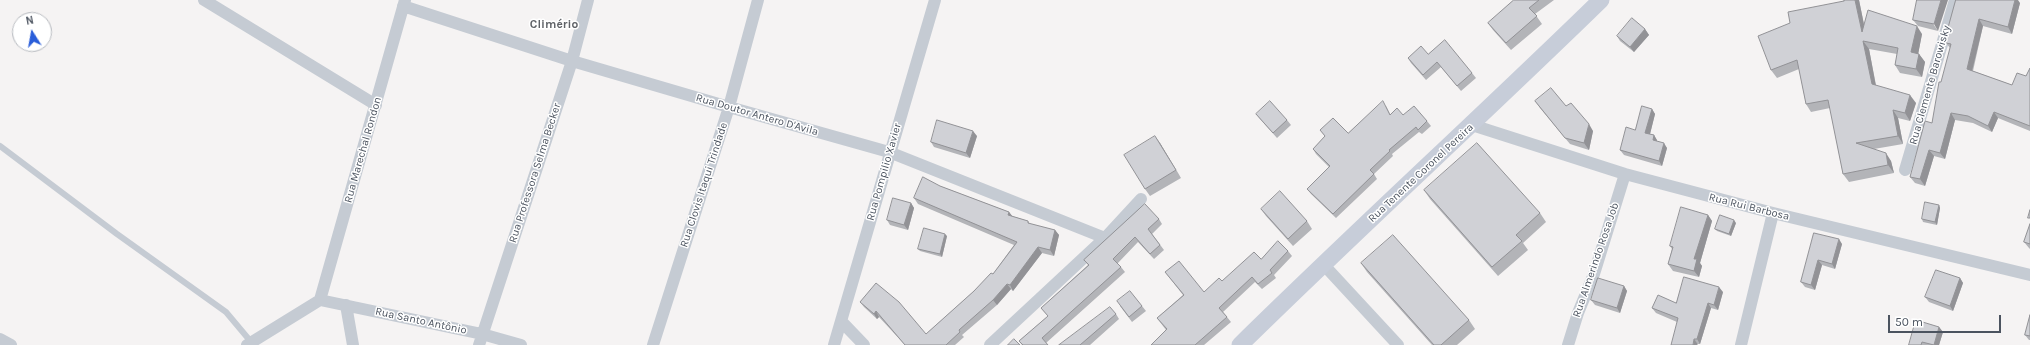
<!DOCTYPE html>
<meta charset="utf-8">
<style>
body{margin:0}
#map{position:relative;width:2030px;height:345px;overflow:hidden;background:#f5f3f3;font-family:Karla,sans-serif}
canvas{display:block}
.north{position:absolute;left:12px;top:12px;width:40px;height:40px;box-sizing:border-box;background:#fff;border:1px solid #b7babf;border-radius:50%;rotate:349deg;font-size:11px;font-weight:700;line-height:16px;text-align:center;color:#4b535f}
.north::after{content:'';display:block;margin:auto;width:14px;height:18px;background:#295dd9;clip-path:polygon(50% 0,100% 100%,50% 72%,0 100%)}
.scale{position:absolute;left:1888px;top:315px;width:113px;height:18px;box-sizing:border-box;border:2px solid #4b535f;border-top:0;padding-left:5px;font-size:12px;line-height:14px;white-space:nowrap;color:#4b535f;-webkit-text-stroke:3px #fff;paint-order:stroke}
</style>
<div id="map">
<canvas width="2030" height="345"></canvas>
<div class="north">N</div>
<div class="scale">50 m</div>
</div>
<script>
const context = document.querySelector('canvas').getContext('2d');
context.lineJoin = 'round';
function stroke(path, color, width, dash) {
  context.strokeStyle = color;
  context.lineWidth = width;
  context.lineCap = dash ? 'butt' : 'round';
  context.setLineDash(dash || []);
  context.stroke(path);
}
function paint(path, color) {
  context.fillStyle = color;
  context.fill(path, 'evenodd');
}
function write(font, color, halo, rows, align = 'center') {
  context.font = font + ' Karla,sans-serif';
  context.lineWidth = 3;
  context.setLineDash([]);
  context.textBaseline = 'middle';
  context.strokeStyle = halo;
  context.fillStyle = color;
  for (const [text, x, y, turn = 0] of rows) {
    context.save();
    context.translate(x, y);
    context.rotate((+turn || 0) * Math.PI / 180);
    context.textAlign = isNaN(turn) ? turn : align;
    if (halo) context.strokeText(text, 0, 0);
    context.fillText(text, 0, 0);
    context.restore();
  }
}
stroke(new Path2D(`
 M0,146l117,88 109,78 26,31`), '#c5cbd3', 6);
stroke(new Path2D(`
 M204,0l172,105
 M403,6l169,55 157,46 160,45 216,86
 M1472,125l153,49 148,39 257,62
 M1905,170l50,-170
 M1323,264l75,81
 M320,300l85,-300
 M320,300l162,34 39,11
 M346,305l7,40
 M841,321l23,24
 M0,339l11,6
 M247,345l73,-45
 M479,345l93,-284 16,-61
 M653,345l76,-238 29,-107
 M834,345l101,-345
 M990,345l115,-107 36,-39
 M1568,345l10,-32 16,-39 31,-100
 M1741,345l32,-132`), '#c5cbd3', 12);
stroke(new Path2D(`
 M1240,345c119,-117 242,-229 361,-345`), '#c7cdd9', 17);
paint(new Path2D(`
 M1514,0h40l-19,14 7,10 -31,26 -18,-20 -5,-7z
 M1844,0h15l5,24 58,10 -4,20h1l6,8 -3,15 -22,-4 -5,-8 2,-11 -28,-5 7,36 40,18 -6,18 -12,-3 5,26 -29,5 17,12 3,12 -45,9 -6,-8 -13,-66 -19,4 -5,-8 -7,-35 -22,9 -6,-8 19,-47 54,-22z
 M1917,0l21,31 -20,-5 -5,-6z
 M1956,0l64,3 -8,31 -29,-8 -10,45 39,14 14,-9 4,-8v63l-32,-13 -6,14 -19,-9 -18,-3 -10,39 -11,-3 -9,30 -10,-3 -5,-6 22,-54 18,-75 -4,-5z
 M1645,29l4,6 -15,17 -14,-11 -3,-5z
 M1428,54l44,19 4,5 -15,13 -20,-24 -15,13 -15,-17 -3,-5z
 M1535,101l58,30 -4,19 -19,-6 -30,-36z
 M1386,106l4,8 13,1 24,6 4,5 -9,8 -3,-2 -27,22 1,2 -19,18 3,5 -41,39 -25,-24 -4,-5 22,-22 -13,-13 -3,-5 12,-13 -5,-6 28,3z
 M1652,109l3,5 -5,20 4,1 3,6 10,7 -5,18 -38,-11 -4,-5 15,-20z
 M1256,114l31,6 4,5 -14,13 -17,-19z
 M977,136l-7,22 -36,-11 -3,-5z
 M1160,143l21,35 -31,18 -5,-7z
 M940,186l69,26 3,4 16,5 2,3 25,6 4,5 -5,21 -12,-3 -29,38 -2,-2 -14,16 -35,30 2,2 -9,8h-50l-26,-28 -2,2 -13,-12 -4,-5 66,32 67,-60 21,-29 -96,-41 -4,-6z
 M1424,190l116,23 6,9 -23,21 5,7 -30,26 -68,-77z
 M911,203l3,5 -6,22 -18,-5 -3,-5z
 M1939,205l1,3 -3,17 -14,-3 -1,-3z
 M1261,209l46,12 5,8 -19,17 -27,-30z
 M1708,215l4,6 -12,42 2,3 -3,11 -26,-6 -5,-7 4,-15 -2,-3z
 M1159,219l3,5 -10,10 12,16 -10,9 -16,-17 -21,22 4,3 4,5 -79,71 2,2h-26l-3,-4 29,-25 -7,-8 47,-43 -4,-5z
 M1736,223l-5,13 -14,-5 -2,-2z
 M2030,224v25l-1,-1 -5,-6z
 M1814,233l28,11 -7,25 -13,-4 -7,25 -10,-3 -4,-5z
 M947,236l-5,21 -22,-6 -2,-2z
 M1288,251l4,5 -18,19 2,3 -14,11 -7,-7 -32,30 8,10 -27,23h-53l15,-15 -9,-12 26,-23 -18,-23 39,20 57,-33z
 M1361,263l108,57 6,9 -18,16h-25l-65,-73z
 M1960,278l3,5 -10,28 -24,-9 -4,-5z
 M1624,286l3,5 -7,22 -25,-8 -4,-5z
 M1723,292l-5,18 -7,-2 -11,36h-2l-21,-22 -21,-9 -4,-5z
 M1120,306h22l4,5 -14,11z
 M1116,314l3,5 -29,26h-31z
 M2030,315v25h-1l-4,-5z
 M1939,327l4,5 -4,13h-30z`), '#b3b4b8');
paint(new Path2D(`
 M1855,0h4l8,40 -5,-8z
 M1941,0h7l-10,31 -4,-7z
 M2015,0h3l2,3 -8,31 -4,-7z
 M1979,19l4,7 -12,49 -4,-6z
 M1917,26l5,8 -5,26 -6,-8z
 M1645,29l4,6 -15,17 -4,-5z
 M1863,41l6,8 8,43 -5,-8z
 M1919,54l6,8 -3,15 -6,-8z
 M1910,95l6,8 -6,18 -5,-8z
 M1652,109l3,5 -6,24 -4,-5z
 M1893,110l5,8 5,26 -5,-8z
 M1994,112l4,6 -6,14 -4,-6z
 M1951,113l4,7 -10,39 -5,-6z
 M1589,124l4,7 -4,19 -5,-7z
 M973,131l4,5 -7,22 -4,-5z
 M1654,135l3,5 -1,5 -3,-5z
 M1155,136l5,7 21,35 -5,-8z
 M1664,143l3,5 -5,18 -3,-5z
 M1929,150l5,6 -9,30 -5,-7z
 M1886,153l5,8 3,12 -6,-8z
 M911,203l3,5 -6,22 -4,-5z
 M1939,205l1,3 -3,17 -2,-3z
 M1009,212l4,5 -5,-2z
 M1708,215l4,6 -12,42 2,3 -3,11 -5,-6v-12z
 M1734,220l2,3 -5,13 -2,-2z
 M1055,230l4,5 -5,21 -4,-6z
 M945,234l2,2 -5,21 -2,-3z
 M1839,239l3,5 -7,25 -3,-5z
 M1038,247l4,6 -29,38 -3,-6z
 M1818,260l4,5 -7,25 -4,-5z
 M1960,278l3,5 -10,28 -3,-5z
 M1007,284l4,5 -14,16 -4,-5z
 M1624,286l3,5 -7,22 -3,-5z
 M1719,287l4,5 -5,18 -4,-5z
 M1708,303l3,5 -11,36 -3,-5z
 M876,311l3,6 -2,2 -3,-5z
 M1939,327l4,5 -4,13h-5z
 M1694,339l4,5 -1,1h-4z`), '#929296');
const building = new Path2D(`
 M1514,0h25l-10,8 8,8 -31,27 -18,-20z
 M1844,0h11l7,32 6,-22 49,16 -6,26 8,2 -3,15 -21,-4 3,-17 -35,-7 9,43 38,11 -5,18 -12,-3 5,26 -42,7 30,10 2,12 -45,9 -15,-74 -22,4 -9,-44 -26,10 -13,-34 32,-13 -2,-11 56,-11z
 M1917,0h24l-7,24 -21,-4z
 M1956,0h59l-7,27 -29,-8 -12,50 45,16 5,-12 9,3 4,-8v58l-36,-14 -6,14 -20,-10 -17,-3 -11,40 -11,-3 -9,29 -10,-2 15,-56 7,2 7,-41h2l10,-38 -5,-1 2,-15z
 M1632,18l13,11 -15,18 -13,-11z
 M1445,40l27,33 -15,13 -20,-24 -14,13 -15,-17 13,-12 7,8z
 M1551,88l15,18 5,-3 18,21 -5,19 -19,-5 -30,-37z
 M1270,101l17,19 -14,13 -17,-19z
 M1383,101l7,14 7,-7 6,7 11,-9 13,15 -9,9 -2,-3 -27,23 1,1 -20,19 4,4 -41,40 -26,-25 23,-23 -17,-17 12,-13 -5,-6 13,-12 15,15z
 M1642,106l10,3 -7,24 9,2 -1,5 11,3 -5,18 -39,-11 6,-23 9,3z
 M937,120l36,11 -7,22 -35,-11z
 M1155,136l21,34 -31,19 -21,-34z
 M1477,143l63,70 -24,22 6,6 -30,26 -68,-77z
 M923,177l17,9 69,26 -1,3 20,6v2l27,7 -5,20 -12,-3 -28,38 -3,-1 -14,16 -34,30 1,2 -14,13h-41l-29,-34 -2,3 -14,-12 16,-19 23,19 27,32 48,-43 17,-18 2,1 24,-32 -103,-44z
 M1280,191l27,30 -19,18 -27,-30z
 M893,198l18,5 -7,22 -17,-5z
 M1925,202l14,3 -4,17 -13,-3z
 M1145,204l14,15 -11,10 12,16 -10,9 -15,-17 -22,22 8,8 -79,71 6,7h-25l-4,-4 29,-25 -7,-8 48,-43 -5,-5z
 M1681,207l27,8 -14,44h3l-3,12 -26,-7 5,-17 -3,-1z
 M2030,210v8h-2z
 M1720,215l14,5 -5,14 -14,-5z
 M2030,224v20l-6,-2z
 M924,228l21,6 -5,20 -22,-5z
 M1814,233l25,6 -7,25 -14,-4 -7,25 -10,-3z
 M1393,235l76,85 -28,25h-7l-73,-82z
 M1278,241l10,10 -18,19 2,3 -14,11 -6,-7 -33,31 8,9 -32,28h-44l16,-16 -10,-11 27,-23 -19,-23 14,-11 25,31 15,-14 3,3 32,-29 7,7z
 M1936,270l24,8 -10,28 -25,-9z
 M1684,277l35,10 -5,18 -6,-2 -11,36h-3l-1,6h-22l7,-27 -26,-10 6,-13 18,8z
 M1598,278l26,8 -7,22 -26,-8z
 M1130,291l12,15 -13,11 -12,-16z
 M1110,307l6,7 -36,31h-21z
 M2030,315v21l-5,-1z
 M1916,320l23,7 -5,18 -12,-3 -1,3h-12z
 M1014,339l6,6h-12z`);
paint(building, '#d0d1d6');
stroke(building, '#929296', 1);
write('11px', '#4b535f', '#fff', [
 ["Rua Clemente Barowisky",1930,85,-74],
 ["Rua Doutor Antero D'Avila",757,115,16],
 ["Rua Marechal Rondon",363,150,-74],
 ["Rua Pompilio Xavier",884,172,-74],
 ["Rua Professora Selma Becker",535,173,-72],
 ["Rua Tenente Coronel Pereira",1421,173,-43],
 ["Rua Clovis Itaqui Trindade",704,185,-72],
 ["Rua Rui Barbosa",1749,207,14],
 ["Rua Almerindo Rosa Job",1596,260,-71],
 ["Rua Santo Antônio",421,321,12]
]);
write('bold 12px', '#5f6267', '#fff', [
 ["Climério",554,25]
]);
</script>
